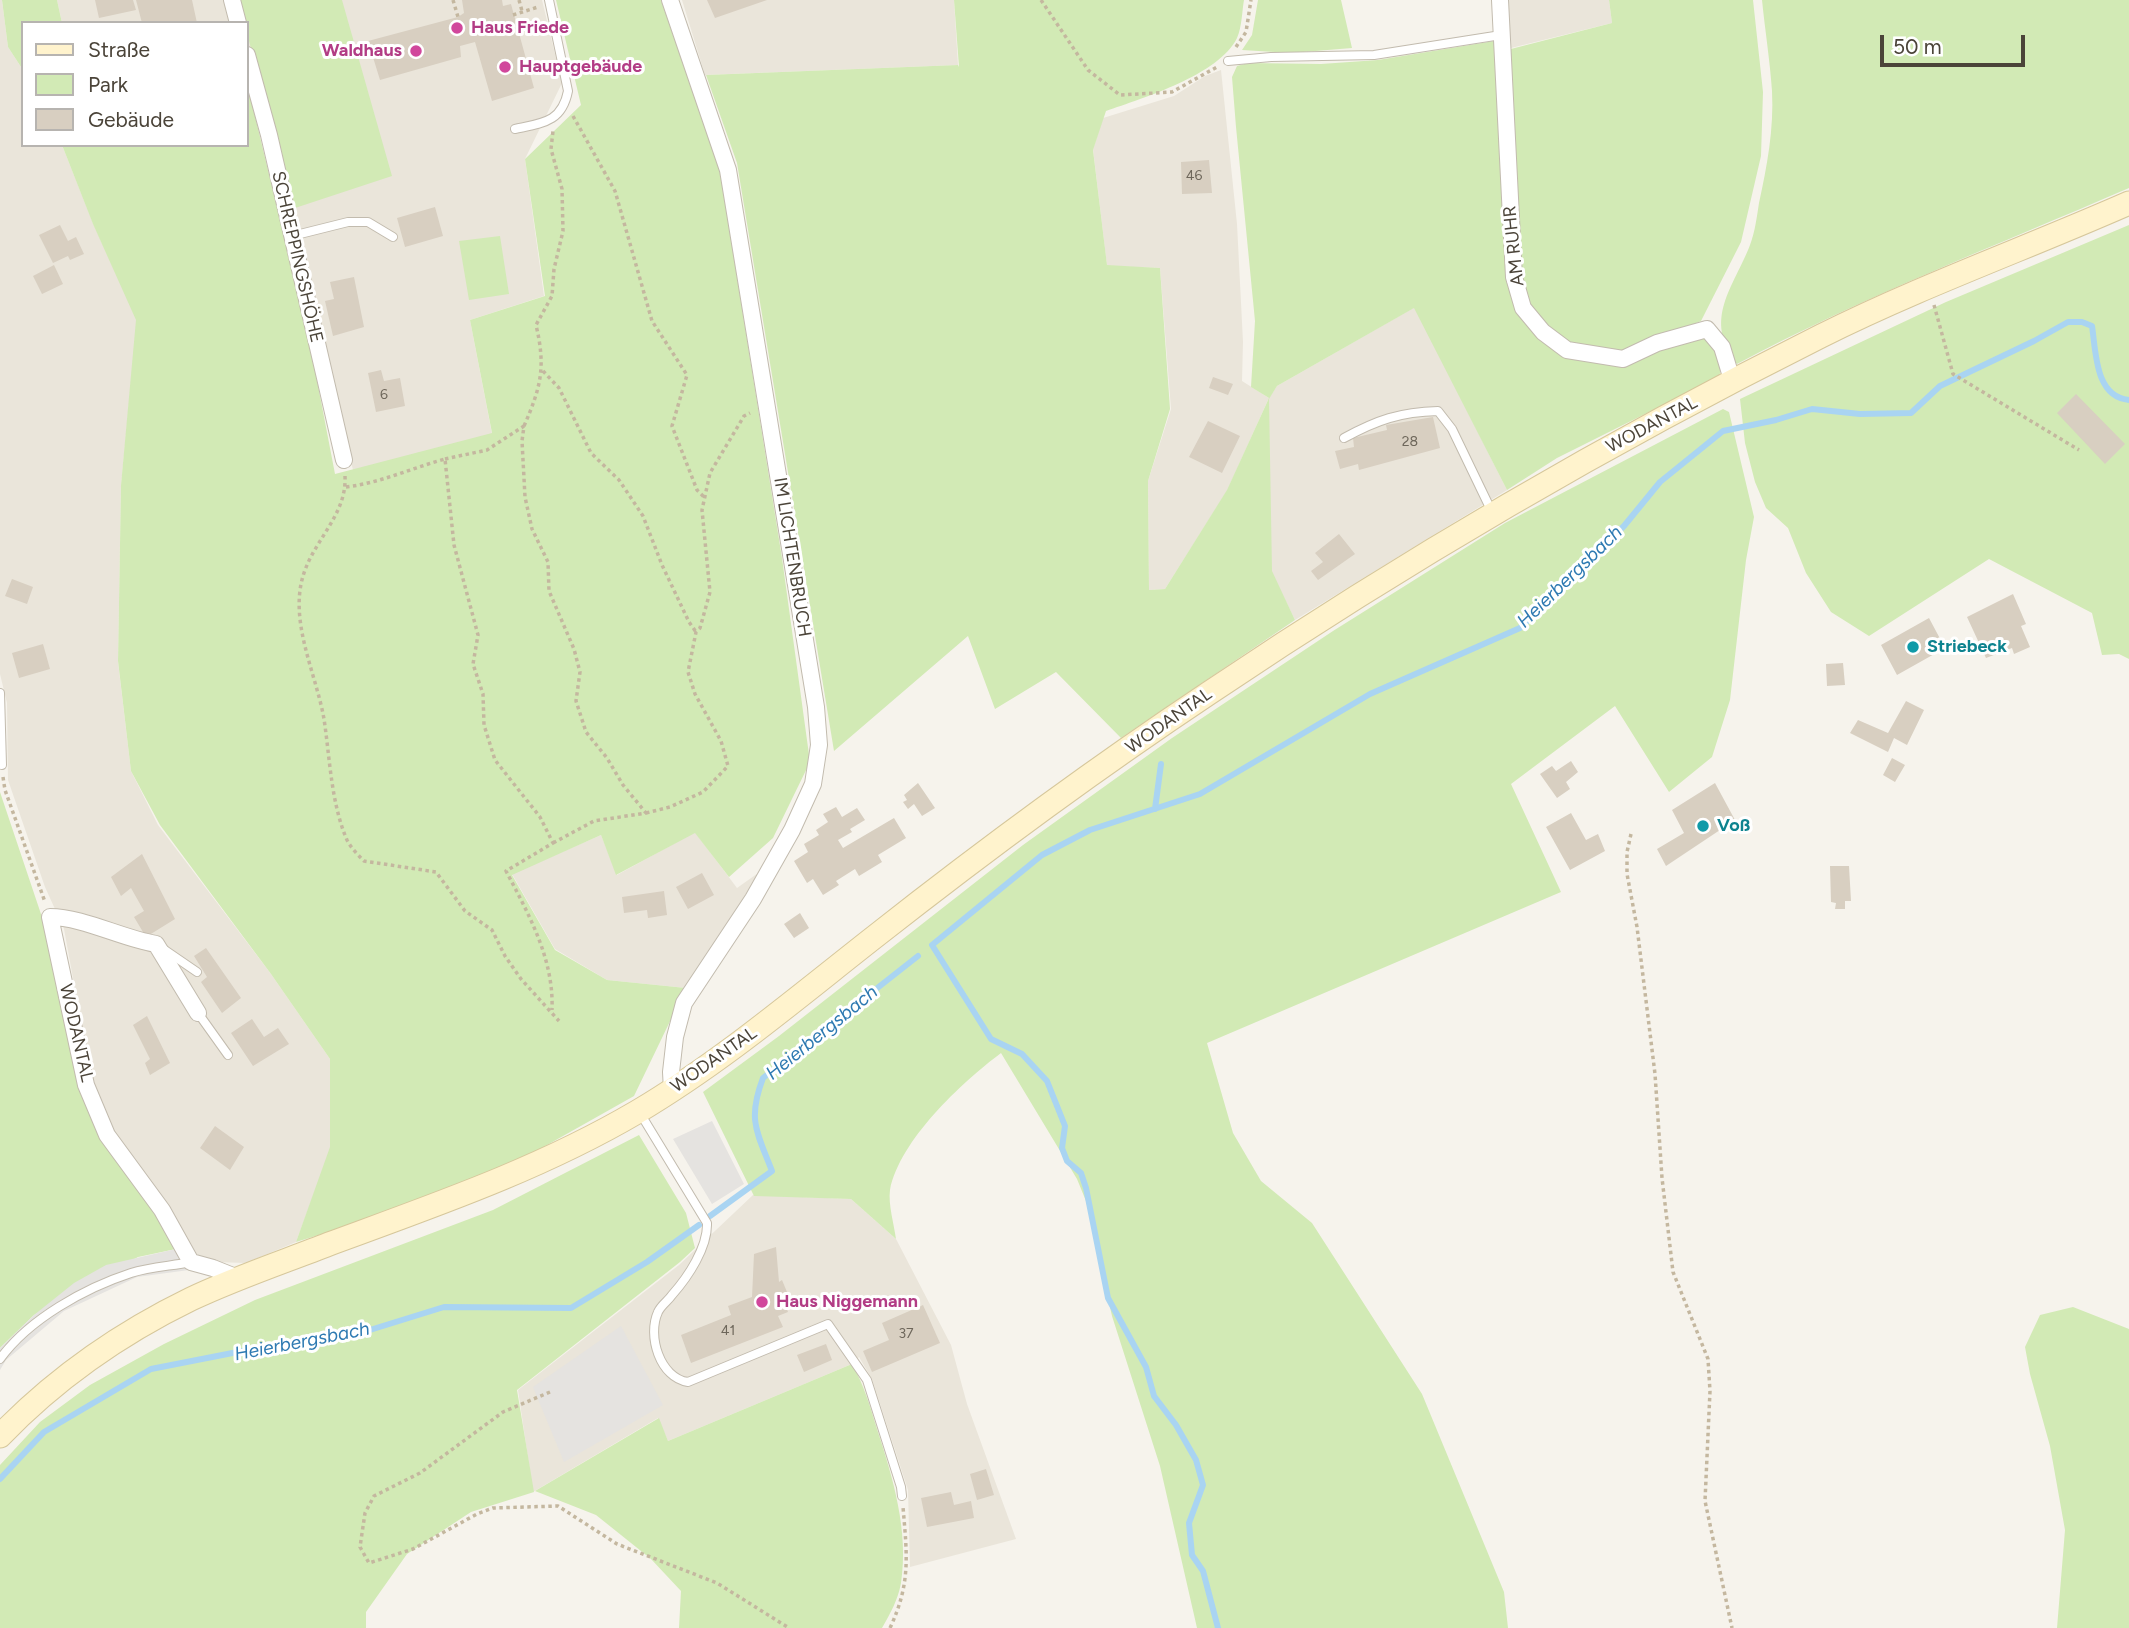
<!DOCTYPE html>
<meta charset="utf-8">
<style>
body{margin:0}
#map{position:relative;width:2129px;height:1628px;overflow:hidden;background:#f6f3ec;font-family:Figtree,sans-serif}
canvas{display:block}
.legend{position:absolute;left:21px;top:21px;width:228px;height:126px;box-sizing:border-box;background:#fff;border:2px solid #b7b4b0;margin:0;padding:9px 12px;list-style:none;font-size:21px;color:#4b4439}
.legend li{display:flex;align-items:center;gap:14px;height:35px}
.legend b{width:35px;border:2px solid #b7b4b0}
.scale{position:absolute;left:1880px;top:35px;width:145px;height:32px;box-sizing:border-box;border:4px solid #4b4439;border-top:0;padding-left:9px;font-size:21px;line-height:24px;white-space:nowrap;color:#4b4439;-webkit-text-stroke:5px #fff;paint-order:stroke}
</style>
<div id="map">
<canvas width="2129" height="1628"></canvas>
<ul class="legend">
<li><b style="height:9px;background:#fff3cd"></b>Straße</li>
<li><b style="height:19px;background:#d2eab5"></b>Park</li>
<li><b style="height:19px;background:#d8cfc1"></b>Gebäude</li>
</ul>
<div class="scale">50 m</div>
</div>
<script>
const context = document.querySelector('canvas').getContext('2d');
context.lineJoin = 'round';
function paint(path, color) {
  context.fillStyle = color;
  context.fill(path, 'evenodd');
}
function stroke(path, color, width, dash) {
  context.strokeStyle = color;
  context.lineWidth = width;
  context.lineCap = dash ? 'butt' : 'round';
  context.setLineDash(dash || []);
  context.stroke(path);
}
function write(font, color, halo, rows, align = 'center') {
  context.font = font + ' Figtree,sans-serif';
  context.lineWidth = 6;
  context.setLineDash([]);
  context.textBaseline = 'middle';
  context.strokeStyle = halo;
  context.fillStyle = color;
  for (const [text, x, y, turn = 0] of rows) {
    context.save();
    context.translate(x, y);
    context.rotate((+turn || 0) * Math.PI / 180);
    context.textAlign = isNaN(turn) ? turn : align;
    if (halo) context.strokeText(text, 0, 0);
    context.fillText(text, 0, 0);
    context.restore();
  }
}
paint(new Path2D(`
 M0,0h2l6,47 15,23v75h39l31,78 44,97 -16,166 -3,176 13,109 27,54 113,149 59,85 1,89 -35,94 -50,21 -32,-1 -17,-4 -30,-52 -54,-77 -21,-47 -28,-153 -19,-42 -37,-107 -1,-77 -7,-29z
 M57,0h485l20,83 -37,76 19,137 -74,24 22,114 -139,36 -51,-219 -55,-191v-37h-185z
 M682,0h272l4,65 -253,10z
 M1506,0h103l3,23 -105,26z
 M1221,70l16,154 6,118 -1,39 27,17 8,-12 138,-79 92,183 -212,130 -24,-49 -3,-171 -41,91 -62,98 -16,1 -1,-109 23,-72 -11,-141 -53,-2 -14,-117 10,-31 71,-22 31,-20z
 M695,832l42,56 24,-17 -75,117 -79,-8 -52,-31 -43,-75 89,-39 16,40z
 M753,1195l98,4 45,40 55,106 16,59 49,135 -106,28 -2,-77 -36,-111 -13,-22 -7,7 -184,77 -10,-23 -125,74 -15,-102 161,-125z`), '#eae5da');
paint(new Path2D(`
 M2,0h55l5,23h-39v47l-15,-23z
 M238,0h104l50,176 -100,33 -45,-176v-10h-3z
 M556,0h105l59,171 62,387 28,204 -37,76 -44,39 -34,-44 -79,42 -15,-40 -89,40 43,75 52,30 79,8 -52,108 -110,62 -144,58 -84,26 34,-95v-88l-59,-85 -111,-149 -29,-54 -13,-110 3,-176 15,-165 -43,-96 -31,-79h185v-62l63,261 25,130 157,-41 -22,-113 75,-24 -20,-137 56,-54z
 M954,0h290c-2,11 -2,27 -7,38 -18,37 -94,60 -131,73l-13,39 14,115 53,3 10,141 -22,72 1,109 16,-1 62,-99 42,-92 -18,-11 4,-66 -19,-194 -4,-50 5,-11 11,-3 73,1 57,-4 116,-19 16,236 55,79 91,-6 48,-14c12,13 21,23 15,41l-162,81 -50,32 -93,-182 -137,78 -8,13 3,172 23,49 -174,118 -65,-66 -61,37 -27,-73 -134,115 -97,-588 -31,-88 252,-10 1,2z
 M1258,0h83l11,48 -61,5 -49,-3 10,-15z
 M1609,0h144l10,92 -2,64 -20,86 -40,79 -78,32 -53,-10 -22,-14 -19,-25 -10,-28 -12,-226 105,-27z
 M1762,0h367v188c-131,57 -265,108 -392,176 -35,-45 -3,-77 13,-119 5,-13 7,-29 9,-42 8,-37 15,-74 13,-112 -2,-30 -7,-61 -10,-91z
 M2129,225v434l-10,-5 -17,1 -10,-42 -103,-54 -120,77 -38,-24 -25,-39 -18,-45 -22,-20 -11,-26 -10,-39 -5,-44 206,-97z
 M500,236l9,58 -40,6 -10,-59z
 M1723,409l6,3 25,105 -8,43 -16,140 -18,57 -43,35 -54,-86 -104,78 50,108 -354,151 26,90 28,48 51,42 110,171 82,198 4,36h-311l-37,-162 -48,-150 -26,-115 -9,-22 -76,-126c-40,30 -101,87 -111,137 -2,14 4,34 6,49l-45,-40 -97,-3 -51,-104 76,-56 244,-191 149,-107 161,-107 172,-108z
 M0,792l45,134 35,162 96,161 -38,8 -104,58 -34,33z
 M639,1135l47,78 9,35 -15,14 -163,128 17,102 -63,20 -64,42 -41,58v16h-366v-163l40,-43 50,-37 74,-41 91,-44 238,-90z
 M2073,1307l56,22v299h-72l8,-98 -15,-84 -20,-72 -5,-27 15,-32z
 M852,1364c12,21 18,42 25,65 16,49 32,102 24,154 -3,17 -11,31 -19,45h-203l2,-37 -30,-32 -55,-44 -61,-24 124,-73 9,23z`), '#d2eab5');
paint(new Path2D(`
 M712,1121l32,63 -32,20 -39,-65z
 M176,1249l13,21 -52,7 -73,34 -58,49 -6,10v-22l34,-33 40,-32 32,-18z
 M621,1326l42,79 -99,57 -31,-75z`), '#e5e3e0');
stroke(new Path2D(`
 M1155,809l6,-45
 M710,1216l62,-45c-15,-39 -25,-51 -9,-93l155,-122
 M0,1479l44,-47 107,-63 107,-21 99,-14 87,-27 127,1 76,-46 52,-37
 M1218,1628l-15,-57 -11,-16 -3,-32 14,-38 -7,-25 -20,-35 -22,-29 -8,-29 -38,-69 -22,-110 -5,-15 -14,-12 -5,-13 3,-22 -18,-45 -25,-27 -31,-15 -59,-94 110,-90 48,-25 110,-36 170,-100 150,-66 104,-102 36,-44 63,-51 53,-11 36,-11 48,5 51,-1 29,-27 94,-45 34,-19h14l10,4c4,26 3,71 37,74`), '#a9d4f2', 6);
paint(new Path2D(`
 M95,0h38l3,10 -37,8z
 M136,0h56l5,23h-55z
 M462,0h40l1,6 8,-2 23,84 -42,13 -17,-59 -15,4 1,11 -81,23 -12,-39 90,-24 6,-4z
 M707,0h60l-52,18z
 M1209,160l3,33 -30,1 -1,-32z
 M435,207l8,29 -38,11 -8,-29z
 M60,225l8,16 8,-4 8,17 -14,6 -2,-4 -15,7 -14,-28z
 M54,265l9,19 -21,10 -9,-18z
 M354,277l10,50 -31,9 -8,-35 9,-2 -4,-17z
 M381,370l3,11 16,-3 5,28 -29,6 -8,-39z
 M1213,377l20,7 -5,11 -19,-7z
 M2076,394l49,50 -20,20 -48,-51z
 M1433,417l7,31 -81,22 -1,-6 -18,5 -5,-18 19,-4 -1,-9 34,-8 -1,-5z
 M1208,421l32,15 -18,37 -33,-16z
 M1339,534l16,20 -37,26 -7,-9 12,-9 -8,-9z
 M12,579l21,8 -6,17 -22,-8z
 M2013,594l13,30 -5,2 9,21 -16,7 -2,-6 -26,10 -19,-41z
 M1929,618l16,30 -48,27 -16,-30z
 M43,644l7,25 -31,9 -7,-25z
 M1843,663l2,22 -18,1 -1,-22z
 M1906,701l18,9 -17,35 -13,-7 -6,14 -38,-19 8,-13 30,13z
 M1892,758l13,7 -10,17 -12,-7z
 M1571,761l7,11 -12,10 4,7 -13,9 -17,-24 12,-8 4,5z
 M918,783l17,25 -13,8 -8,-12 -6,5 -5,-7 4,-2 -3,-5z
 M1715,783l20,37 -69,46 -9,-17 27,-16 -12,-23z
 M836,807l6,10 15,-9 8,12 -15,9 2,3 -14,8 5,8 51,-30 12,20 -28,17 4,7 -23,14 -4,-7 -19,12 3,4 -16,10 -10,-16 -6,4 -13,-22 14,-9 -4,-8 15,-9 -3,-5 12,-8 -5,-8z
 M1571,813l15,27 12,-6 7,17 -35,19 -24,-43z
 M142,854l33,65 -29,18 -12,-20 10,-6 -13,-23 -10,8 -10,-19z
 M1830,866h19l2,35h-6v8h-10l1,-6 -5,-1z
 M702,873l12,22 -26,14 -12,-22z
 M664,891l3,24 -19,3 -1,-8 -23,3 -2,-16z
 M800,913l9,15 -15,10 -10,-14z
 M206,948l35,50 -19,15 -21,-31 6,-5 -13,-21z
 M147,1016l23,47 -20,12 -5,-12 5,-4 -17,-34z
 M252,1019l12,18 14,-9 11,16 -36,22 -22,-33z
 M215,1126l29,21 -14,23 -30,-22z
 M776,1247l3,35 3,-2 5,12 -6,2 7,18 -10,4 5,11 -92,36 -10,-28 50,-20 -3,-9 24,-9 2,-43z
 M923,1305l17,38 -68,29 -9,-21 26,-11 -7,-17z
 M826,1344l6,16 -28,12 -7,-17z
 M986,1469l8,26 -17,5 -7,-26z
 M951,1492l3,13 17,-4 3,17 -47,9 -6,-29z`), '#d8cfc1');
const service = new Path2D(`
 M1228,61l43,-4 103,-2 127,-20
 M515,129c28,-6 47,-7 53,-38l-19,-91
 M292,236l56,-14h20l25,15
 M1344,438c33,-18 56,-26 94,-27l14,18 40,83
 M0,693l2,72
 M162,948l35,24
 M198,1013l30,42
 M640,1113l67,110c1,24 -19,54 -35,72 -4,6 -11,10 -14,17 -11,24 2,66 30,70l140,-58 39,56 34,107 1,9
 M0,1359c29,-40 85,-71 131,-86 19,-6 40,-7 60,-11`);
const minor = new Path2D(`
 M232,0l6,23
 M670,0l58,170 88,537 3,38 -6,39 -21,46 -39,69 -69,104 -9,34 -4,35 1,18
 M1500,0l14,277 9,31 20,24 24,18 56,9 34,-16 50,-14 15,18 11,36
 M247,55l22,80 75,325
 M198,1013l-42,-69c-35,-6 -73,-27 -106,-27l36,168 21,50 55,75 29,52 22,6 25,10`);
const secondary = new Path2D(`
 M0,1436c55,-57 119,-102 191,-137 44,-21 92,-37 138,-55 106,-39 211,-75 308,-132 86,-51 162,-116 240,-177 108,-85 218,-166 332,-242 196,-132 400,-251 612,-357 100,-50 206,-88 308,-133`);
stroke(service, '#c2bbae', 10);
stroke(minor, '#c2bbae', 18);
stroke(secondary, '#d6c79b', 25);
stroke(new Path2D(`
 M453,0l5,17
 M519,0l3,11
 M1041,0l47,70 32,25 52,-3 45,-25
 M513,15l25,-8
 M1236,47l10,-15 5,-32
 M573,116l42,75 37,130 35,54 -15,51 25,64 8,8
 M1934,305l19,69 126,76
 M543,371l16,17 32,65 28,27 24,36 19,49 27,57 7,10
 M524,426c17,-39 22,-59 12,-101l16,-29 2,-27 9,-38 -1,-42 -11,-40 2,-18
 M445,459l42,-9 37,-24 -2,15 3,56 7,32 16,33 1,29 25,58 6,23 -4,29 10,31 21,26 16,27 23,28 -52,8 -41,22
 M345,476c2,38 -30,63 -41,97 -16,47 12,100 20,146 6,40 7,84 23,121 4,8 11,15 17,21l72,11 29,39 27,19 13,26 16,23 38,42
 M346,487c34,-4 66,-19 99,-28l9,86 24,90 -5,29 10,30 1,31 11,35 45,57 13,26 -47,28c23,44 48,88 46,139
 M3,777l2,13 40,112
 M646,813l24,-6 33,-15 25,-26 -7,-25 -26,-47 -7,-22 8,-40 4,-4 10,-36 -8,-82 8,-37 34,-57 6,-3
 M1631,834l-4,18v22l10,53 18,147 7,104 11,94 35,87 2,32 -5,110 27,127
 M550,1392l-47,20 -83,61 -46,23 -9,17 -5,34 9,16 44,-14 64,-35 16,-6 65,-2 59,38 100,39 72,45
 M890,1628c21,-45 17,-73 13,-121`), '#c4b79f', 3.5, [3.5, 3.5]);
stroke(service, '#fff', 8);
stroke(minor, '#fff', 16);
stroke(secondary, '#fff3cd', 23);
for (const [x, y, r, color] of [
 [457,28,7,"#d1479c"],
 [416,51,7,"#d1479c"],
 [505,67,7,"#d1479c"],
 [1913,647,7,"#0f9aa8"],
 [1703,826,7,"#0f9aa8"],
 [762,1302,7,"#d1479c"]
]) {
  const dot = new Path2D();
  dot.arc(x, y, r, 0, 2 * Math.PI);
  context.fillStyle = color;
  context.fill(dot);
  stroke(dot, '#fff', 2.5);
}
write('14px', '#6e675b', null, [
 ["46",1194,176],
 ["6",384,395],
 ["28",1410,442],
 ["41",728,1331],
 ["37",906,1334]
]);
write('bold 18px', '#b23c85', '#fff', [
 ["Haus Friede",471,28],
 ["Waldhaus",402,51,"right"],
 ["Hauptgebäude",519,67],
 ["Haus Niggemann",776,1302]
], 'left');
write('18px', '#4b4439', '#fff', [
 ["AM RUHR",1514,246,-96],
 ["SCHREPPINGSHÖHE",297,257,77],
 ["WODANTAL",1652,425,-28],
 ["IM LICHTENBRUCH",792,557,81],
 ["WODANTAL",1169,721,-35],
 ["WODANTAL",76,1033,77],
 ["WODANTAL",714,1060,-35]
]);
write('bold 18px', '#0d838f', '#fff', [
 ["Striebeck",1927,647],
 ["Voß",1717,826]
], 'left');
write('italic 19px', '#2e7ab2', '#fff', [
 ["Heierbergsbach",1570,577,-44],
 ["Heierbergsbach",822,1033,-39],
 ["Heierbergsbach",302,1342,-11]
]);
</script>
